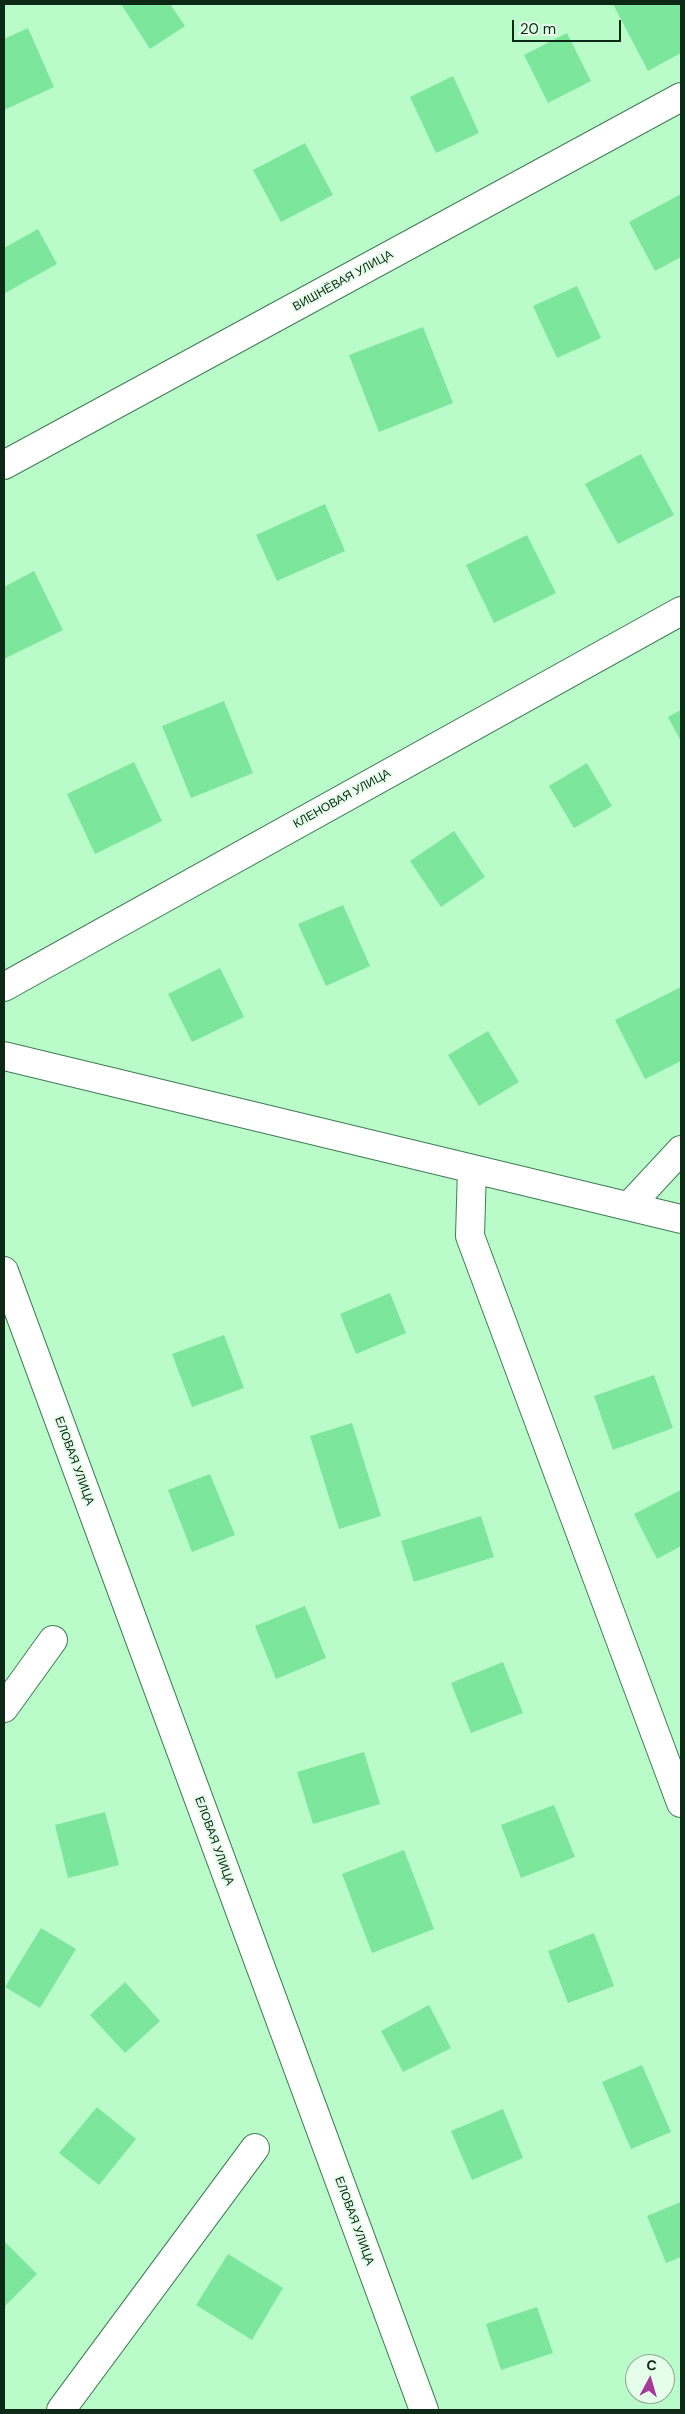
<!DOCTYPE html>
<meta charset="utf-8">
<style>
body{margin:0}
#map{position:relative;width:685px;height:2414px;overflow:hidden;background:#b9fcca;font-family:"DM Sans",sans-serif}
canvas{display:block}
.frame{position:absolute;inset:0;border:5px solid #0d2816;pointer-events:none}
.north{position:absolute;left:625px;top:2354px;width:50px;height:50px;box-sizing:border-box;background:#e4feea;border:1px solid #8ea895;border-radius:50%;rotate:6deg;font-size:14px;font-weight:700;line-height:20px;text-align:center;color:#0d2816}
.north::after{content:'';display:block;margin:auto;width:18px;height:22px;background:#a53a9a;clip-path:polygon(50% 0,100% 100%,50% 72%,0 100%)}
.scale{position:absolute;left:512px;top:20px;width:109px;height:22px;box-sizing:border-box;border:2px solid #0d2816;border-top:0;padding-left:6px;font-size:15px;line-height:18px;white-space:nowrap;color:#0d2816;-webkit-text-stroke:4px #e4feea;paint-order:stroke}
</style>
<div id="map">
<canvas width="685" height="2414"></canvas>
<div class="frame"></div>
<div class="north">С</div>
<div class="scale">20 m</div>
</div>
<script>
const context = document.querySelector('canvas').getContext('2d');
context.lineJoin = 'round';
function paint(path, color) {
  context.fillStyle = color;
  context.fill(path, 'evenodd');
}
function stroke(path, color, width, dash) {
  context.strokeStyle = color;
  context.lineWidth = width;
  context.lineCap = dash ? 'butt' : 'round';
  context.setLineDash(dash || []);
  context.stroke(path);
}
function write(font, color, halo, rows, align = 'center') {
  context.font = font + ' "DM Sans",sans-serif';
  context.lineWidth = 4;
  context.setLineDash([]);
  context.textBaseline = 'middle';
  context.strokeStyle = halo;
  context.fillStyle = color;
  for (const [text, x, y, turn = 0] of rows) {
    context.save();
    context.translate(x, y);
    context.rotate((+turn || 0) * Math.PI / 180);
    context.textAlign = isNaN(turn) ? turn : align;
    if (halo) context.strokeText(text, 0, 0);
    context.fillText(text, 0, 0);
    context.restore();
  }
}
paint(new Path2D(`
 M121,4h49l15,22 -35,23z
 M613,4h68v49l-33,18z
 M28,28l26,59 -50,23v-71z
 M567,33l24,48 -43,22 -24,-48z
 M453,76l26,57 -43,20 -26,-56z
 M305,143l28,52 -52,27 -28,-52z
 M681,194v63l-26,14 -26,-49z
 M38,229l19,35 -52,29 -1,-45z
 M577,286l24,52 -44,20 -24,-52z
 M423,327l30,76 -74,29 -30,-77z
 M641,454l33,61 -56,29 -33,-60z
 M325,504l20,47 -68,30 -21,-46z
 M527,535l29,58 -62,30 -28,-58z
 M34,571l29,59 -59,29v-72z
 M224,701l29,72 -62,25 -29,-72z
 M681,710v31l-13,-24z
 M134,762l28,59 -67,33 -28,-60z
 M587,763l25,43 -38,22 -25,-42z
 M454,831l31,46 -44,30 -31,-46z
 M343,905l27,61 -44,20 -28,-62z
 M220,968l24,49 -52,25 -24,-48z
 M681,987v74l-36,18 -30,-59z
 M488,1031l31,51 -40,24 -31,-51z
 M390,1293l16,40 -50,21 -16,-40z
 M224,1335l20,53 -52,19 -20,-53z
 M654,1375l19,53 -60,22 -19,-54z
 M352,1423l29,93 -42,13 -29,-93z
 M210,1474l25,61 -43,17 -24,-62z
 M681,1490v56l-24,13 -23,-45z
 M481,1516l13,41 -80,25 -13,-41z
 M305,1606l21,52 -50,21 -21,-53z
 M503,1662l20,51 -52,20 -20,-50z
 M364,1752l16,52 -67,20 -16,-52z
 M554,1805l21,52 -54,21 -20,-53z
 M105,1812l14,53 -51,13 -13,-53z
 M404,1850l30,79 -62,24 -30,-79z
 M41,1928l35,21 -36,59 -35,-21z
 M594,1933l20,53 -46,17 -20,-52z
 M125,1982l35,39 -35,32 -35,-38z
 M429,2005l22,43 -48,24 -22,-41z
 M642,2065l29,67 -40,17 -29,-67z
 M97,2107l39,32 -37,46 -40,-32z
 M503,2109l20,49 -51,22 -21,-49z
 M681,2202v55l-15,6 -19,-47z
 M4,2241l33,33 -32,32 -1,-1z
 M228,2254l55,34 -31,52 -56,-35z
 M537,2307l16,46 -52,17 -15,-46z`), '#7be69c');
const street = new Path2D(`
 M4,465l677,-368
 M4,987l677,-376
 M4,1056l677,163
 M472,1169l-2,67 211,567
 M629,1206l52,-56
 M4,1271l420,1139
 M4,1708l49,-68
 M61,2410l194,-262`);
stroke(street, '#3d7d51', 30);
stroke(street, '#fff', 28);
write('12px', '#0d2816', '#e4feea', [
 ["ВИШНЁВАЯ УЛИЦА",343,281,-29],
 ["КЛЕНОВАЯ УЛИЦА",342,799,-29],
 ["ЕЛОВАЯ УЛИЦА",74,1461,70],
 ["ЕЛОВАЯ УЛИЦА",214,1841,70],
 ["ЕЛОВАЯ УЛИЦА",354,2221,70]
]);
</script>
